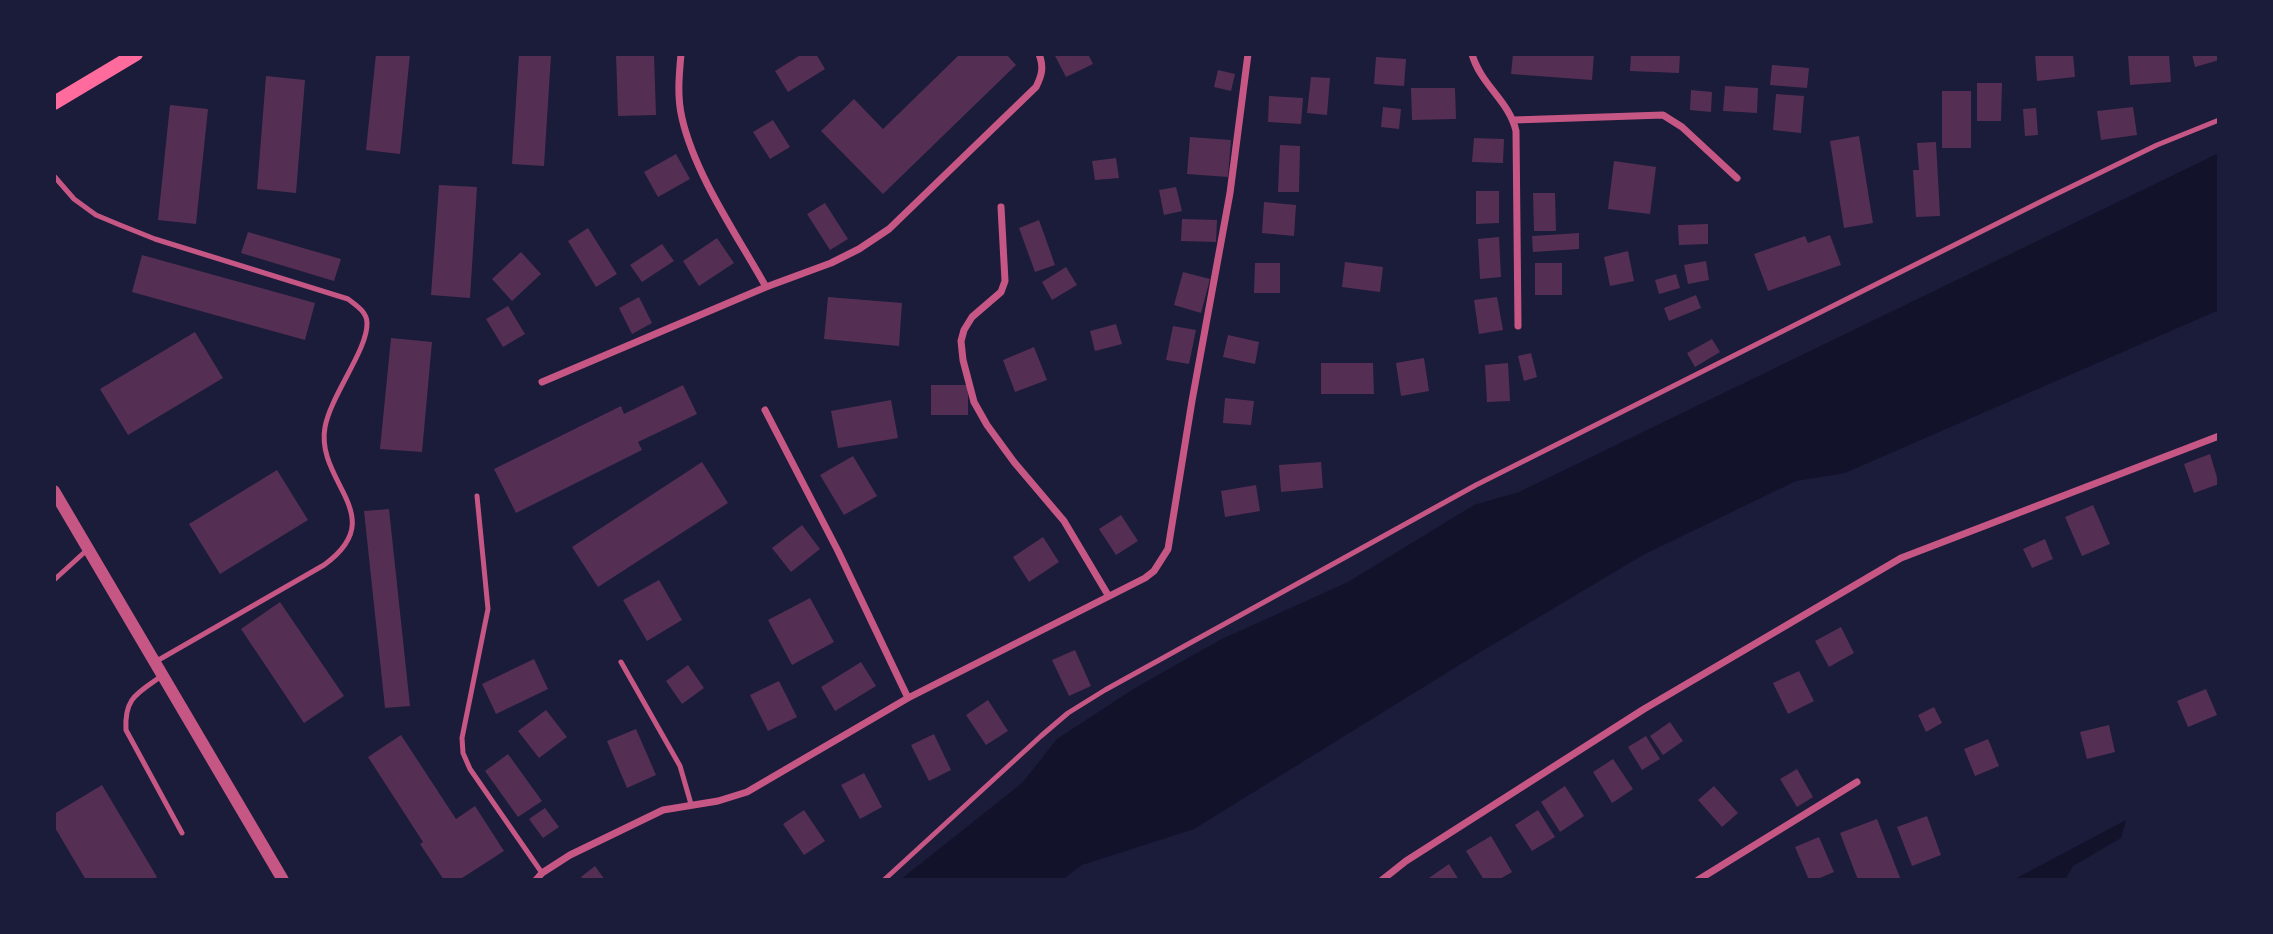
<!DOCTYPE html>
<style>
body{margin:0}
#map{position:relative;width:2273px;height:934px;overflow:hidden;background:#1b1b3a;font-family:Barlow,sans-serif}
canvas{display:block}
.frame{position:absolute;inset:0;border:56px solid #1b1b3a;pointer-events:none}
</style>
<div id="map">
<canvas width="2273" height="934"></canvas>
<div class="frame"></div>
</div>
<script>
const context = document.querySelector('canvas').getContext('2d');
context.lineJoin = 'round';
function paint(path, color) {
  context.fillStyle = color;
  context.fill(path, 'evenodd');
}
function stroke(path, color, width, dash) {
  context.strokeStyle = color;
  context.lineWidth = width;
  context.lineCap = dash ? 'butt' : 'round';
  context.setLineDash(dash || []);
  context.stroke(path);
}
paint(new Path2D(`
 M2219,153v157l-374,163 -49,8 -153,74 -161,96 -288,178 -112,36 -20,15h-162l122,-97 35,-44 78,-51 85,-48 128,-58 126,-77 45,-13z
 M2126,820l-5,18 -48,28 -8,14h-52z`), '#12122b');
paint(new Path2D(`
 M376,54h34l-10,100 -34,-4z
 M519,54l32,2 -7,110 -32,-2z
 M616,54h38l2,61 -38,1z
 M802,54h14l9,15 -37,23 -13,-21z
 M960,54h46l10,11 -133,129 -62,-63 33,-32 29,30z
 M1054,54h34l5,10 -27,13z
 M1513,54h81l-2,26 -81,-6z
 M1631,54h49l-1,19 -49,-2z
 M2035,54h38l2,23 -38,4z
 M2128,54h41l2,28 -41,3z
 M2192,54h27v6l-24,7z
 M1376,57l30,2 -2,27 -30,-2z
 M1772,65l37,3 -2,20 -37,-3z
 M1218,70l17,4 -4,17 -17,-4z
 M266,76l39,4 -9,113 -39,-4z
 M1311,77l19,1 -3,37 -20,-2z
 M1977,83h25l-1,38h-24z
 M1725,86l33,2 -1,25 -34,-2z
 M1411,88h44l1,31 -44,1z
 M1691,90l21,2 -1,20 -21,-2z
 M1942,91h29v57h-29z
 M1776,94l28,2 -3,37 -28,-3z
 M1269,96l34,2 -2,26 -33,-2z
 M170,105l38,4 -12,115 -38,-4z
 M1383,107l18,2 -2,20 -18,-2z
 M2133,107l4,28 -36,5 -4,-29z
 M2036,108l2,27 -13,1 -2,-27z
 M773,120l17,27 -20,12 -17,-27z
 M1859,136l14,87 -29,5 -14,-87z
 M1190,137l41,3 -3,37 -41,-3z
 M1474,138l30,1 -1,24 -31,-1z
 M1936,142l4,74 -24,1 -3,-47h6l-2,-27z
 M1280,145l20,1 -1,46h-21z
 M676,154l14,25 -32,18 -14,-25z
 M1116,158l3,20 -24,2 -3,-19z
 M1614,161l42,6 -6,47 -42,-5z
 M439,185l38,2 -7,111 -39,-3z
 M1176,187l6,24 -18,4 -5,-25z
 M1476,191h23v32l-23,1z
 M1533,193h22l1,38h-22z
 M1264,202l32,3 -2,31 -32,-3z
 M825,203l23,36 -18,11 -23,-36z
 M1182,219l35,1 -1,22 -35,-1z
 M1039,220l16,45 -20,7 -16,-44z
 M1708,224v20l-29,1 -1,-20z
 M588,228l29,46 -21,13 -28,-46z
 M248,232l93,27 -7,22 -93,-28z
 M1579,233v16l-46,3 -1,-16z
 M1830,235l11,30 -73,26 -14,-37 51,-18 3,7z
 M1499,237l2,40 -21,2 -2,-40z
 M717,238l17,25 -35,23 -16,-25z
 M662,244l12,17 -32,21 -12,-17z
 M1628,251l6,30 -24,5 -6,-29z
 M521,252l20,22 -29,27 -20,-22z
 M142,255l173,48 -10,37 -173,-48z
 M1706,261l3,19 -21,4 -4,-19z
 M1345,262l38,5 -3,25 -38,-5z
 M1255,263h25v30h-26z
 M1535,263h27v32h-27z
 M1066,267l11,18 -25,15 -10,-18z
 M1183,272l27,7 -9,34 -27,-8z
 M1676,274l4,14 -21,6 -4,-14z
 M1696,295l5,13 -32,13 -5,-13z
 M639,297l13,26 -20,11 -13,-26z
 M828,297l74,6 -3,43 -75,-7z
 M1497,297l6,33 -24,4 -5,-34z
 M508,306l17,28 -22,13 -17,-28z
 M1116,324l6,20 -27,7 -5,-20z
 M1173,326l23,4 -7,34 -23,-4z
 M195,332l28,46 -95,57 -28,-46z
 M1228,335l31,7 -4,22 -32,-7z
 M391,338l41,4 -10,110 -42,-3z
 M1712,339l8,13 -25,15 -8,-14z
 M1034,347l13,33 -32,12 -12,-32z
 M1531,353l6,24 -13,4 -6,-25z
 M1424,358l5,33 -28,5 -5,-33z
 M1321,363h52l1,31h-53z
 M1508,363l2,38 -23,1 -2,-37z
 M683,385l14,29 -59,28 4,8 -126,63 -22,-44 127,-63 3,8z
 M931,385h37v30h-37z
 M1225,398l29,3 -3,24 -28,-2z
 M891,400l7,38 -60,10 -7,-37z
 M2210,454l9,30 -25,9 -10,-29z
 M853,456l24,40 -33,19 -24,-40z
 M702,462l26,41 -130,84 -26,-40z
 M1321,462l2,26 -42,4 -2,-27z
 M277,470l31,50 -88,54 -31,-50z
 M1256,485l4,26 -35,6 -4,-26z
 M2093,505l17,39 -28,12 -17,-39z
 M389,509l21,197 -25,2 -21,-197z
 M1121,515l17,26 -22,14 -17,-26z
 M802,525l18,24 -29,23 -19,-24z
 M1043,537l16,25 -30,20 -16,-25z
 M2045,539l8,20 -21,9 -9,-19z
 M659,580l23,40 -35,21 -24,-41z
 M810,598l24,44 -42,23 -24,-45z
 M280,602l64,94 -40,27 -63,-94z
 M1841,627l13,26 -25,14 -14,-26z
 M1075,650l16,36 -22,10 -17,-36z
 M534,659l14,30 -52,25 -14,-30z
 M861,662l15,24 -41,25 -14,-24z
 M688,665l16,23 -22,16 -16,-23z
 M1799,671l15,30 -26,13 -15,-31z
 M779,681l18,36 -29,14 -18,-36z
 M2206,689l11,26 -29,12 -11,-26z
 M988,700l20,31 -22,14 -20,-30z
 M1934,707l8,16 -16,9 -8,-17z
 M546,710l21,27 -28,21 -21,-27z
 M1670,722l13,19 -20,14 -13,-19z
 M2109,725l6,27 -28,7 -7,-27z
 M636,729l20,46 -29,13 -20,-47z
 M934,734l17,36 -22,11 -18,-36z
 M401,735l55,84 19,-13 29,45 -45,29h-15l-24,-36 3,-2 -55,-85z
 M1646,736l14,23 -18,11 -14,-23z
 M1988,739l11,27 -24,10 -11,-27z
 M508,754l34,47 -24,16 -33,-46z
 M1613,759l20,30 -21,14 -19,-31z
 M1797,769l16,28 -16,10 -17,-28z
 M864,773l18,34 -22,12 -19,-34z
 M102,785l55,92 -5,3h-66l-32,-54v-12z
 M1565,786l19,30 -24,16 -19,-30z
 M1714,786l24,27 -16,14 -24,-27z
 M545,808l14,19 -16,11 -14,-19z
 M804,810l21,31 -21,14 -21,-31z
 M1538,810l17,27 -23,14 -17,-26z
 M1927,816l14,39 -29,11 -15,-39z
 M1877,819l24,61h-43l-18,-47z
 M1491,836l21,36 -14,8h-14l-18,-29z
 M1819,837l15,35 -19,8h-6l-14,-33z
 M1449,864l10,16h-33z
 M595,866l10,14h-22l-2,-3z`), '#542f53');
stroke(new Path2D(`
 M54,176l20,23 22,16 24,10 35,14 193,60c8,6 19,13 19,24 1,26 -36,72 -42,104 -10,56 67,89 -1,138l-169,97
 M477,496l11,113 -26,129 1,15 7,16 72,104
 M54,580l34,-31
 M621,662l59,104 11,38
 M163,675c-25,18 -39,22 -37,55l56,103
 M884,880l157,-144 27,-23 37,-23 371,-205 572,-287 109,-53 62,-25`), '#c65784', 5);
stroke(new Path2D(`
 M681,54c-2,22 -4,43 1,64 13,57 55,117 84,169
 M1472,54c8,30 38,48 44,77l2,195
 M1514,120l149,-5 19,12 55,51
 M1001,207l4,74 -4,11 -29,25 -8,13 -3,11 2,19 11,42 13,23 27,37 50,59 44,74
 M542,382l224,-95 65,-24 28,-14 30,-20 147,-142c6,-12 8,-20 3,-33
 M765,410l73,141 70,147
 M536,880l6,-7 28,-18 93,-45 55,-9 29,-9 161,-94 237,-120 9,-7 14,-22 24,-148 38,-208 18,-139
 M1382,880l24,-19 238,-152 257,-151 318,-122
 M1698,880l159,-98`), '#c65784', 7);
stroke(new Path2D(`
 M54,491l229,389`), '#c65784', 12);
stroke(new Path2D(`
 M54,103l82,-49`), '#ff6b9d', 14);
</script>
